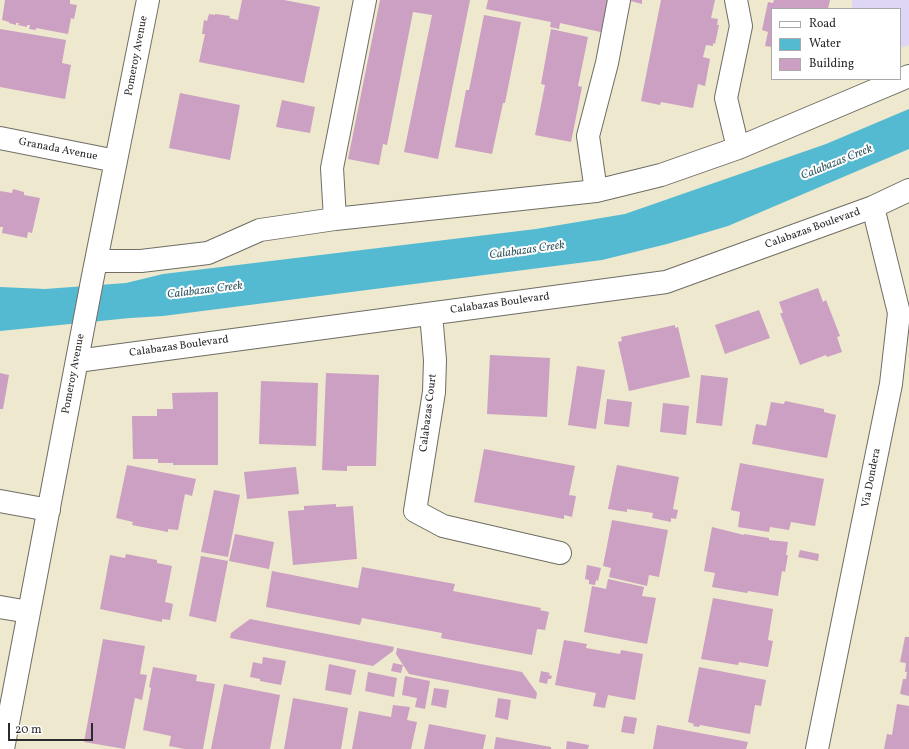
<!DOCTYPE html>
<style>
body{margin:0}
#map{position:relative;width:909px;height:749px;overflow:hidden;background:#ede8ce;font-family:Vollkorn,serif}
canvas{display:block}
.legend{position:absolute;left:771px;top:8px;width:130px;height:72px;box-sizing:border-box;background:#fff;border:1px solid #aaa;margin:0;padding:5px 7px;list-style:none;font-size:12px;color:#2b2b2b}
.legend li{display:flex;align-items:center;gap:8px;height:20px}
.legend b{width:20px;border:1px solid #aaa}
.scale{position:absolute;left:8px;top:723px;width:85px;height:18px;box-sizing:border-box;border:2px solid #2b2b2b;border-top:0;padding-left:5px;font-size:12px;line-height:14px;white-space:nowrap;color:#2b2b2b;-webkit-text-stroke:3px #fff;paint-order:stroke}
</style>
<div id="map">
<canvas width="909" height="749"></canvas>
<ul class="legend">
<li><b style="height:5px;background:#fff"></b>Road</li>
<li><b style="height:11px;background:#54bad2"></b>Water</li>
<li><b style="height:11px;background:#cba0c2"></b>Building</li>
</ul>
<div class="scale">20 m</div>
</div>
<script>
const context = document.querySelector('canvas').getContext('2d');
context.lineJoin = 'round';
function paint(path, color) {
  context.fillStyle = color;
  context.fill(path, 'evenodd');
}
function stroke(path, color, width, dash) {
  context.strokeStyle = color;
  context.lineWidth = width;
  context.lineCap = dash ? 'butt' : 'round';
  context.setLineDash(dash || []);
  context.stroke(path);
}
function write(font, color, halo, rows, align = 'center') {
  context.font = font + ' Vollkorn,serif';
  context.lineWidth = 4;
  context.setLineDash([]);
  context.textBaseline = 'middle';
  context.strokeStyle = halo;
  context.fillStyle = color;
  for (const [text, x, y, turn = 0] of rows) {
    context.save();
    context.translate(x, y);
    context.rotate((+turn || 0) * Math.PI / 180);
    context.textAlign = isNaN(turn) ? turn : align;
    if (halo) context.strokeText(text, 0, 0);
    context.fillText(text, 0, 0);
    context.restore();
  }
}
paint(new Path2D(`
 M852,0h57v45l-9,3v-39h-48z`), '#dfd5f5');
paint(new Path2D(`
 M909,109v40l-181,77 -61,18 -65,16 -439,56 -33,2 -130,13v-44l45,2 81,-6 37,-9 373,-45 89,-15 201,-70z`), '#54bad2');
paint(new Path2D(`
 M5,0h65v4l7,1 -3,14 -3,-1 -3,16 -32,-6v2l-7,-1 1,-4h-3v2l-9,-2 1,-2h-3v2l-7,-2v-1l-7,-2z
 M242,0h42l36,7 -16,76 -105,-21 6,-28h-3l2,-14 3,1 2,-7 6,1v-1l15,2 -1,2 9,2z
 M380,0h90l-32,159 -34,-7 28,-137 -19,-3 -26,133 -4,-1 -4,21 -31,-6z
 M488,0h124l-7,33 -45,-10 -1,6 -9,-2 1,-5 -65,-13z
 M627,0h15v4z
 M661,0h54l-4,18 7,1 -1,6h2l-4,19 -2,-1v3l-7,-1 -3,12 7,2 -5,27 -7,-2 -5,24 -32,-6 -1,3 -19,-4z
 M774,0h56l-2,9h-56v38l-7,-1 3,-14 -6,-2 6,-28 5,1z
 M484,15l37,7 -16,81h-2l-11,51 -37,-7 11,-57h3z
 M0,29l66,11 -4,23 9,2 -6,34 -65,-12z
 M551,29l37,8 -10,49 4,1 -11,55 -36,-7 10,-50 -4,-1z
 M180,93l60,12 -10,55 -61,-12z
 M282,100l33,7 -5,26 -34,-6z
 M13,189l11,3v3l16,3 -8,35 -4,-1 -1,6 -25,-5 1,-6h-3v-36l12,2z
 M818,288l5,14 3,-2 14,36 -3,1 5,15 -15,5 -1,-2 -26,10 -20,-52h3l-4,-11z
 M759,310l11,28 -45,16 -10,-29z
 M675,325v3l3,-1 12,50 -61,14 -11,-49 4,-1 -1,-4z
 M490,355l60,3 -3,59 -60,-3z
 M577,366l28,4 -9,59 -28,-4z
 M0,373l9,2 -6,34h-3z
 M326,373l53,2 -3,91h-29v5l-25,-1z
 M701,375l27,3 -6,48 -26,-3z
 M261,381l57,2 -2,63 -57,-2z
 M218,392v73h-45v-2h-15v-4h-25l-1,-43h25v-7h16l-1,-16z
 M607,399l25,3 -3,25 -25,-3z
 M785,401l39,8v3l12,3 -9,43 -75,-14 4,-20 10,2 5,-24 13,2z
 M663,403l26,3 -3,29 -26,-3z
 M484,449l91,17 -6,29 7,1 -4,21 -8,-2v4l-90,-17z
 M740,463l84,16 -9,47 -24,-4 -2,8 -19,-3 -1,5 -31,-5 2,-15 -9,-2z
 M127,465l69,14 -4,17 -7,-2 -7,36 -10,-1v3l-36,-7 1,-3 -17,-4z
 M617,465l62,12 -6,32 5,1 -2,9 -5,-1v4l-19,-4 1,-5 -26,-4v3l-19,-3z
 M296,467l3,27 -52,5 -3,-27z
 M214,490l26,5 -12,62 -27,-5z
 M336,504v3l17,-1 4,53 -64,6 -5,-54 16,-1v-4z
 M612,520l56,10 -9,47 -10,-2 -2,11 -38,-9 2,-9 -8,-2z
 M712,527l32,8v-1l25,4v2l19,2 -2,13h2l-3,17 -3,-1 -4,25 -30,-5 -1,2 -35,-6 3,-14 -11,-2z
 M235,534l39,8 -5,27 -40,-8z
 M800,550l19,4 -1,7 -20,-4z
 M126,554l31,6v3l15,3 -7,36 8,2 -3,16 -8,-1v3l-62,-13 10,-54 15,3z
 M201,556l27,5 -12,61 -27,-6z
 M587,565l14,3 -3,13 -2,-1 -1,5 -6,-1v-4l-4,-1z
 M362,567l93,17 -2,7 88,17 -1,2 9,2 -4,18 -8,-1 -5,26 -91,-17 1,-5 -80,-15 -2,7 -94,-18 6,-36 86,17z
 M608,579l36,8 -2,9 14,2 -9,46 -63,-12 8,-46 14,3z
 M713,598l60,11 -5,31 5,1 -5,26 -29,-5 -1,3 -37,-6z
 M250,619l144,28 -1,4 -20,15 -143,-28 1,-5z
 M905,637h4v59l-9,-2 3,-15h3l1,-7h-2l1,-9 -6,-1z
 M103,639l42,7 -5,28 7,1 -5,25 -7,-2 -10,51 -41,-7z
 M564,640l23,4 -1,4 34,6 1,-4 22,4 -8,46 -27,-5 -3,13 -12,-2 3,-13 -41,-8z
 M397,648l125,24 15,21 -1,6 -127,-25 -13,-20z
 M263,657l23,4 -5,24 -21,-4v-2l-10,-2 3,-15 9,2z
 M393,663l10,2 -2,8 -10,-2z
 M329,664l27,6 -5,25 -26,-5z
 M153,667l44,8 -1,6 19,3 -12,65h-18l-16,-3 2,-10 -28,-6 8,-42 -2,-1z
 M699,667l67,13 -5,26 -6,-1 -5,29 -50,-9 -1,2 -6,-1 1,-2 -6,-2z
 M541,671l9,2 -1,2 3,1 -1,3h-3l-1,5 -8,-2z
 M368,672l29,6 -3,19 -29,-6z
 M405,676l25,5 -5,28 -10,-2 2,-9 -15,-3z
 M224,684l56,11 -10,54h-59z
 M434,688l15,2 -3,18 -15,-3z
 M293,698l55,10 -7,41h-57z
 M498,698l13,2 -3,20 -13,-3z
 M897,704l12,2v43h-25l3,-15 5,1z
 M393,705l17,2 -3,13 10,2 -6,27h-59l7,-38 32,6z
 M624,716l13,2 -3,16 -13,-2z
 M429,724l57,11 -3,14h-59z
 M657,725l91,17 -2,7h-93z
 M496,737l55,10v2h-57z
 M567,741l22,4 -1,4h-22z`), '#cba0c2');
const minor = new Path2D(`
 M736,0l5,26 -15,72 12,50
 M0,138l116,23
 M596,191l-8,-55 19,-73 12,-63
 M335,219l-3,-51 33,-168
 M96,261h45l67,-8 52,-23 75,-11 261,-28 65,-16 77,-27 171,-72
 M431,314l4,46 -1,32 -19,119 28,15 117,27
 M77,361l589,-79 207,-75 36,-17
 M0,501l49,9
 M0,607l29,5
 M3,749l89,-468 56,-281
 M817,749l74,-365 8,-71 -26,-106`);
stroke(minor, '#6f6d64', 24);
stroke(minor, '#fff', 22);
write('11px', '#2b2b2b', '#fff', [
 ["Pomeroy Avenue",137,56,-79],
 ["Granada Avenue",58,150,11],
 ["Calabazas Boulevard",813,229,-20],
 ["Calabazas Boulevard",500,304,-8],
 ["Calabazas Boulevard",179,347,-8],
 ["Pomeroy Avenue",74,374,-79],
 ["Calabazas Court",429,413,-83],
 ["Via Dondera",872,478,-79]
]);
write('italic 12px', '#395d65', '#fff', [
 ["Calabazas Creek",837,163,-22],
 ["Calabazas Creek",527,251,-8],
 ["Calabazas Creek",205,291,-7]
]);
</script>
